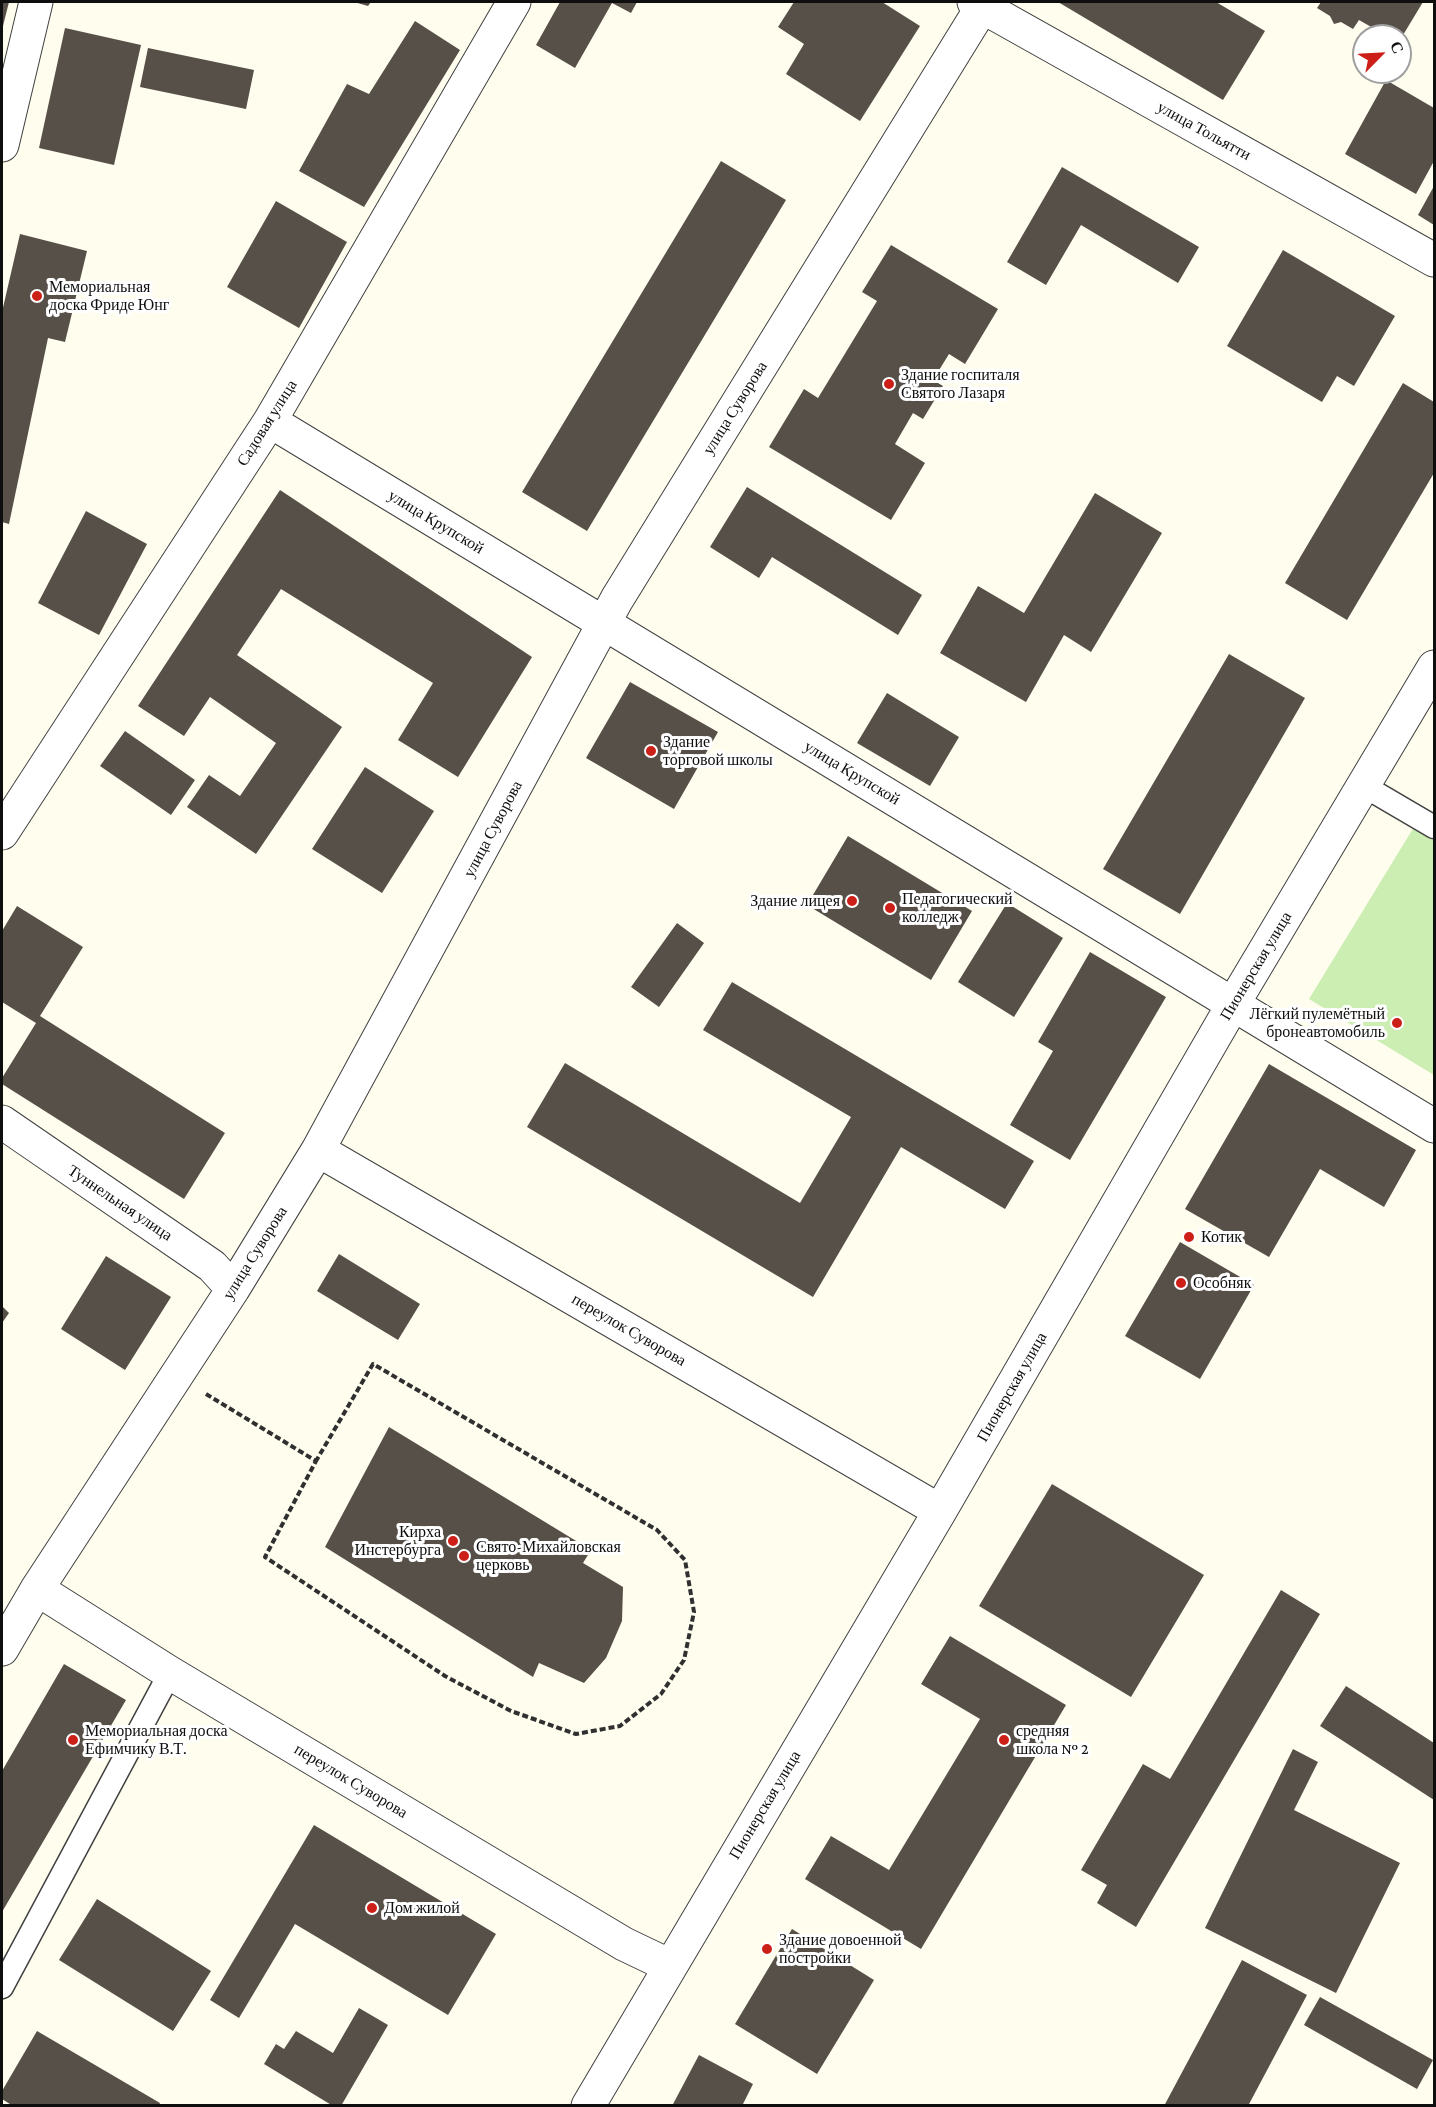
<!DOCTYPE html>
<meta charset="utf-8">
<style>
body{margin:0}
#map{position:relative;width:1436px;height:2107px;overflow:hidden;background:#fffdee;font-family:"Crimson Pro",serif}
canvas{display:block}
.frame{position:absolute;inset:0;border:3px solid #0e0e0e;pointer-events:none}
.north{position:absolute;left:1352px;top:24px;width:60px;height:60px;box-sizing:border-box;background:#fff;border:2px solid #9f9f9f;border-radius:50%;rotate:66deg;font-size:16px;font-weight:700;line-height:24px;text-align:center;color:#0e0e0e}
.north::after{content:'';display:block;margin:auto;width:21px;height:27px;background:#cc1f18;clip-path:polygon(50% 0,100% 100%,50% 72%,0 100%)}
</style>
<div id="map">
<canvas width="1436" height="2107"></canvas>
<div class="frame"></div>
<div class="north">С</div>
</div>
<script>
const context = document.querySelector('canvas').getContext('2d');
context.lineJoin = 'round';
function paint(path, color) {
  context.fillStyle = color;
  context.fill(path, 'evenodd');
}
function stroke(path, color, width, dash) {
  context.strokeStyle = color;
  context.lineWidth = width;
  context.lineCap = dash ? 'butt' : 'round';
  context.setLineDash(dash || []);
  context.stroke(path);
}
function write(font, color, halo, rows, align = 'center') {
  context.font = font + ' "Crimson Pro",serif';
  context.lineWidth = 6;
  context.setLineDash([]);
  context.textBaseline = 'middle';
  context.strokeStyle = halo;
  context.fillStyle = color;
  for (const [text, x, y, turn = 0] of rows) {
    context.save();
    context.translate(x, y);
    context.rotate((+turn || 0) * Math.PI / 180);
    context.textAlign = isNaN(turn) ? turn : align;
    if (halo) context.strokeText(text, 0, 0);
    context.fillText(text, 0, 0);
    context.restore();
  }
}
paint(new Path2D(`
 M1417,822l17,11v242l-125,-76z`), '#cceeb3');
paint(new Path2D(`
 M2,2h7l-7,28z
 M354,2h17l-3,4z
 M560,2h77l-6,11 -19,-10 -37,65 -39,-23z
 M794,2h88l38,24 -60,95 -74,-47 18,-30 -26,-17z
 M1058,2h158l49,29 -42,69z
 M1321,2h102l-23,38v-4h-13l-28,-16 -6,9 -12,-7 -7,2 -4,-8 -13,-8z
 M415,21l45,29 -96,157 -65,-36 48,-87 22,10z
 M65,28l76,17 -27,120 -75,-17z
 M148,48l106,22 -8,39 -106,-22z
 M1386,80l48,28v53l-18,33 -71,-40z
 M721,161l65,39 -199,331 -65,-39z
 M1062,167l137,80 -21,36 -97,-58 -35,60 -39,-23z
 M1434,186v39l-16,-10z
 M276,201l71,41 -48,86 -72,-41z
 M20,234l67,17 -22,91 -17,-4 -39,186 -7,-2v-210z
 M891,245l107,64 -33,55 -16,-10 -16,26 10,6 -20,33 -10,-6 -18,31 30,19 -34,57 -122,-73 35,-58 14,9 59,-97 -15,-9z
 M1283,250l112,66 -41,70 -17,-10 -15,26 -95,-56z
 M1403,383l31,19v71l-87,147 -62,-37z
 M747,487l175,108 -24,40 -126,-78 -13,21 -49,-31z
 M280,490l252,167 -74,120 -60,-37 35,-57 -152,-94 -44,66 105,72 -86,127 -69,-47 22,-32 31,21 36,-53 -66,-46 -26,39 -46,-30z
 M1095,493l67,40 -71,119 -27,-17 -38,67 -86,-49 38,-67 46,27z
 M86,511l61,33 -48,91 -61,-32z
 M1229,654l76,44 -125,216 -77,-45z
 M630,682l88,50 -44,77 -88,-51z
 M887,693l72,44 -29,49 -73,-43z
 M125,731l70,49 -24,35 -71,-49z
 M365,767l69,44 -52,82 -70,-44z
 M848,836l124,75 -41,69 -124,-75z
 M1007,903l56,35 -49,79 -56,-35z
 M17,906l66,41 -43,69 185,117 -41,66 -182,-115v-6l34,-55 -34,-21v-71z
 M677,923l27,20 -45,64 -28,-20z
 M1090,952l76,45 -96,163 -60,-35 43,-74 -15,-9z
 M732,982l302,179 -29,48 -104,-62 -88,150 -286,-170 38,-64 235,140 51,-86 -148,-87z
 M1269,1064l147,86 -32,57 -64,-38 -51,88 -84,-48z
 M1180,1242l74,43 -54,94 -75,-43z
 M339,1254l81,50 -22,36 -81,-49z
 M106,1256l65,41 -46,73 -64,-41z
 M2,1306l7,7 -7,10z
 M389,1427l202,123 -8,13 40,24 -1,34 -16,37 -22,25 -45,-20 -6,14 -208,-130z
 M1052,1484l152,91 -73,122 -152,-91z
 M1281,1590l39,24 -184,313 -39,-24 10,-18 -26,-15 62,-106 27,15z
 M950,1636l116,69 -145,244 -116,-70 26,-43 58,34 91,-151 -59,-35z
 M64,1664l62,36 -124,212v-141z
 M1346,1686l88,57v57l-114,-74z
 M1293,1749l25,13 -24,48 106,53 -64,130 -131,-65z
 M314,1825l182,109 -48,81 -153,-91 -56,94 -29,-18z
 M97,1899l114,72 -38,60 -114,-71z
 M792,1929l82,51 -57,94 -82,-50z
 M1242,1960l65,35 -59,111h-84z
 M1320,1997l113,63 -16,29 -113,-64z
 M359,2008l29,17 -47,81h-8l-69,-42 12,-20 8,5 12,-18 37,22z
 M37,2031l123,72 -1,3h-146l-11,-7v-8z
 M699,2055l54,29 -11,22h-70z`), '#575049');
const service = new Path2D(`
 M1364,786l70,41
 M2,1987l168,-314`);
const minor = new Path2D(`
 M974,2l460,258
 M2,145l34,-143
 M270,421l1164,705
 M2,833l268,-412 244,-419
 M2,1122l210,144 21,23
 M318,1150l622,361
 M37,1589l133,84 454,271 46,22
 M2,1649l35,-60 196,-300 85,-139 299,-551 365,-592
 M588,2106l352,-595 302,-522 192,-322`);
stroke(service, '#414141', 25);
stroke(minor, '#414141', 35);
stroke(new Path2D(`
 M206,1394l110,67 -51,96 180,119 66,35 65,23 44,-8 41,-32 23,-34 10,-48 -9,-52 -28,-30 -284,-166 -57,97`), '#303030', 4, [6, 3]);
stroke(service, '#fff', 22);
stroke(minor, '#fff', 33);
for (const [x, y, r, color] of [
 [37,296,6,"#cc1f18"],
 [889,384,6,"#cc1f18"],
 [651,751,6,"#cc1f18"],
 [852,901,6,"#cc1f18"],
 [890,908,6,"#cc1f18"],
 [1397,1023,6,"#cc1f18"],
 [1189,1237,6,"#cc1f18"],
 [1181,1283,6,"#cc1f18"],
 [453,1541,6,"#cc1f18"],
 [464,1556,6,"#cc1f18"],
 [73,1740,6,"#cc1f18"],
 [1004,1740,6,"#cc1f18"],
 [372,1908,6,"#cc1f18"],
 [767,1949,6,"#cc1f18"]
]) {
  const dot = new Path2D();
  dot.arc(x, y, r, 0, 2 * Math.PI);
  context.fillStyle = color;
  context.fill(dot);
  stroke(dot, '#fff', 2);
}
write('16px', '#0e0e0e', '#fff', [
 ["улица Тольятти",1204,131,29],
 ["улица Суворова",735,408,-58],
 ["Садовая улица",267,423,-58],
 ["улица Крупской",436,522,31],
 ["улица Крупской",852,773,31],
 ["улица Суворова",493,829,-62],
 ["Пионерская улица",1256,966,-59],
 ["Туннельная улица",120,1203,34],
 ["улица Суворова",255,1253,-58],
 ["переулок Суворова",629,1330,30],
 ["Пионерская улица",1012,1387,-60],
 ["переулок Суворова",351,1781,31],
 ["Пионерская улица",765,1805,-59]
]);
write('16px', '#0e0e0e', '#fff', [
 ["Мемориальная",49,287],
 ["доска Фриде Юнг",49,305],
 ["Здание госпиталя",901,375],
 ["Святого Лазаря",901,393],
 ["Здание",663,742],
 ["торговой школы",663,760],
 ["Педагогический",902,899],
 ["колледж",902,917],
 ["Здание лицея",840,901,"right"],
 ["Лёгкий пулемётный",1385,1014,"right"],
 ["бронеавтомобиль",1385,1032,"right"],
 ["Котик",1201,1237],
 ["Особняк",1193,1283],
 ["Кирха",441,1532,"right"],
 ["Инстербурга",441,1550,"right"],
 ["Свято-Михайловская",476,1547],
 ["церковь",476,1565],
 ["Мемориальная доска",85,1731],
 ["Ефимчику В.Т.",85,1749],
 ["средняя",1016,1731],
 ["школа № 2",1016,1749],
 ["Дом жилой",384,1908],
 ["Здание довоенной",779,1940],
 ["постройки",779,1958]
], 'left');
</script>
